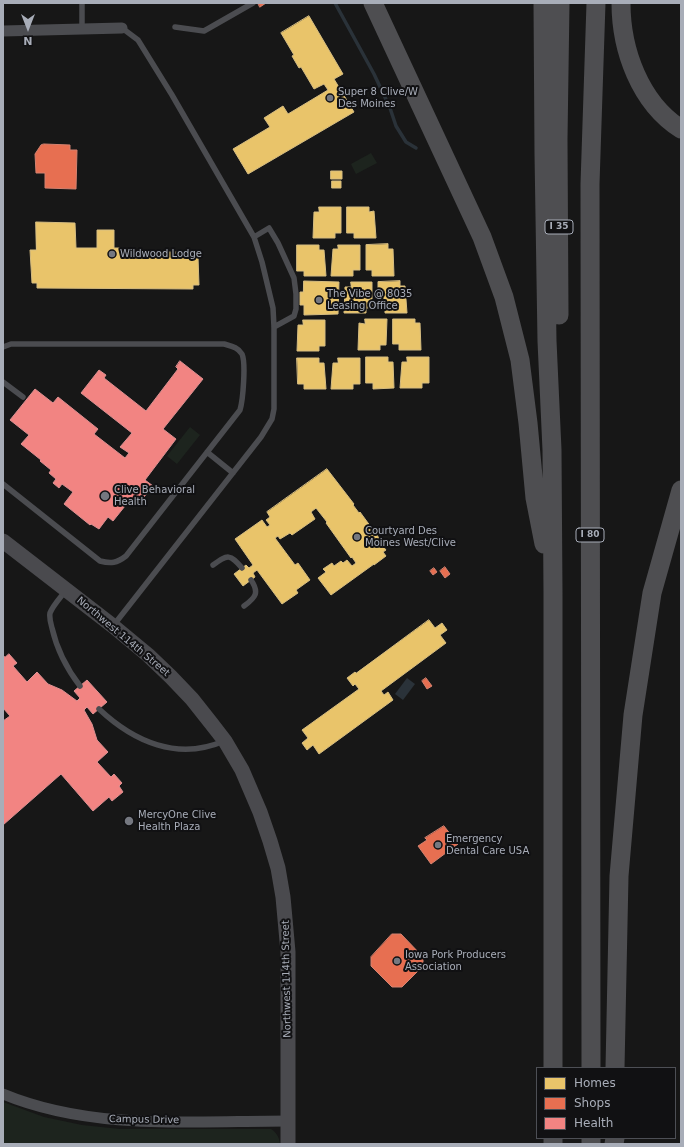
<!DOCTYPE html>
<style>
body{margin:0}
#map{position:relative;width:684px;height:1147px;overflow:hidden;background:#171717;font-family:"DejaVu Sans",sans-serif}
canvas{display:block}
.frame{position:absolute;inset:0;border:4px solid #a8adb8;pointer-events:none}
.legend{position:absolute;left:536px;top:1067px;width:140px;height:72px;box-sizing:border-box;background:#111113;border:1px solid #4d4f55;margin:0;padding:5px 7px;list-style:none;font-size:12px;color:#a8adb8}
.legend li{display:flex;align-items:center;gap:8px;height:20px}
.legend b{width:20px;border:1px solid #4d4f55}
.north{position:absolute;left:8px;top:8px;width:40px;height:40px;-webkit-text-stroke:3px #111113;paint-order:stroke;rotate:180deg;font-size:11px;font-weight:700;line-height:16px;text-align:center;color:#a8adb8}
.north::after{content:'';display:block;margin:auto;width:14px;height:18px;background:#a8adb8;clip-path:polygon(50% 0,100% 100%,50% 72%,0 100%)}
</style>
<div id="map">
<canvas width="684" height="1147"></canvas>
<div class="frame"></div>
<ul class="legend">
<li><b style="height:11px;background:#e9c46a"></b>Homes</li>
<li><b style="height:11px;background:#e76f51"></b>Shops</li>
<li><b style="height:11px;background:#f28482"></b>Health</li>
</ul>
<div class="north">N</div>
</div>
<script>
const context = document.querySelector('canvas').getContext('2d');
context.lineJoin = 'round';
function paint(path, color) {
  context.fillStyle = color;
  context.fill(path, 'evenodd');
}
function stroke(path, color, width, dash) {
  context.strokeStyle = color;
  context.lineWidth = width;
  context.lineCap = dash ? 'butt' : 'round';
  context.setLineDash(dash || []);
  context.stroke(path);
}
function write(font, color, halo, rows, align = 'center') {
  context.font = font + ' "DejaVu Sans",sans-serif';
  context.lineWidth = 4;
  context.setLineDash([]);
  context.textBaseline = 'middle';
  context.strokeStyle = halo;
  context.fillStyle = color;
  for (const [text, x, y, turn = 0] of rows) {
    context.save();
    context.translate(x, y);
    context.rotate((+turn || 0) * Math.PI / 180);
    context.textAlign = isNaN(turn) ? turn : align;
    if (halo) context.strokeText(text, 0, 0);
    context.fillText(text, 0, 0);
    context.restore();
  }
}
paint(new Path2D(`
 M371,153l6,10 -21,11 -5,-10z
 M190,427l10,8 -23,29 -10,-8z
 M3,1102l41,15 38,8 38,4h151c6,4 8,8 9,15h-277z`), '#1d241e');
paint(new Path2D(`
 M407,678l8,6 -12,16 -8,-6z`), '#2a3239');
const homes = new Path2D(`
 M309,16l34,58 -9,5 20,33 -106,62 -15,-25 37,-22 -6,-9 19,-12 5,8 40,-24 -4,-6 -10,5 -13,-22 -2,1 -7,-12 2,-1 -13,-22z
 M331,171h11v8h-11z
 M332,181h9v7h-9z
 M319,207h22v26h-6v5h-22l1,-26h5z
 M347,207h22v5l5,-1 2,27h-22v-5h-7z
 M36,222l39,1 1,25h21v-18h17v18h6l1,4h72v5h5l1,28h-6v4l-156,-1v-5h-5l-2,-33h6z
 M388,244v5h5l1,27h-22v-6h-6v-25z
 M297,245h22v5h5l2,26h-22v-5h-7z
 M338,245h22v25h-7v6h-22l2,-27h5z
 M304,281l35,1 -1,32 -34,1v-10h-4v-13h3z
 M400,281v5h5l2,27h-22v-6h-7v-25z
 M351,282h21v26h-6v5h-22l1,-26h6z
 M365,319h22l-1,26h-6v5h-22l1,-27 6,1z
 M393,319h22v4h5l1,27h-22v-6h-6z
 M303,320h22v26h-6v5h-22l1,-26h5z
 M366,357h22v5h5l1,26 -21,1v-6h-7z
 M407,357h22v26h-7v5h-22l2,-26h5z
 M297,358h22v5h5l2,26h-22v-5h-6z
 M338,358h22v26h-7v5h-22l2,-26h5z
 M327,469l27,35 -1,1 6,8 1,-1 19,26 -2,1 9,11 -3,2 3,4 -12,9v-1l-43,31 -13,-17 8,-6 -3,-3 9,-6 2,3 7,-5 2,2 4,-3 5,6 4,-3 -4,-6 -1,1 -25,-35 1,-1 -11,-14 -5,4 4,7 -23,16 -2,-2 -10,6 -2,-3 -3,2 20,27 3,-2 12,17 -14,10 2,3 -16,11 -25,-34 -4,3 2,4 -12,9 -9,-12 12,-9 3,3 4,-3 -18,-26 27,-19 5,7 3,-2 -4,-5 4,-3 -3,-5z
 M429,620l6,8 7,-5 5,7 -7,5 6,8 -65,48 3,4 4,-3 5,8 -74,54 -6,-9 -6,5 -5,-7 6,-5 -6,-8 57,-41 -4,-5 -2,2 -6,-8 8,-6 1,1z`);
paint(homes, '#e9c46a');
stroke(homes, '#d6bd81', 1);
const shops = new Path2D(`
 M258,3h8l-6,4z
 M44,144l26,1v5h7l-1,39 -31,-1v-15h-9l-1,-19 6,-9z
 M445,567l5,7 -5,4 -5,-7z
 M434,568l3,4 -4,3 -3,-4z
 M426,678l6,8 -5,3 -5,-8z
 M444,826l14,18 -27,20 -13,-18 9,-6 -2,-2z
 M392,934h9l22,23v9l-21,21h-10l-21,-21v-9z`);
paint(shops, '#e76f51');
stroke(shops, '#d48270', 1);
const health = new Path2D(`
 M180,361l23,18 -40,50 13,10 -31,41 8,6 -15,18 -3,-2 -2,3 -4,-4 -16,20 -5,-4 -9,12 -8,-5 -1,1 -26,-21 9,-12 -11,-8 -3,4 -6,-5 3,-4 -7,-6 2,-3 -11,-9 1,-1 -20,-16 8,-9 -19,-15 25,-31 18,14 5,-6 40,32 -4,5 31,24 4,-5 -9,-6 12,-14 -51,-40 18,-23 7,5 -2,3 42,33 32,-42 -2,-2z
 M9,654l8,9 -4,3 14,16 10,-10 11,12 14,6 15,11 3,-3 -6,-7 13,-11 20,22 -14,12 -6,-7 -3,3 8,14 5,16 11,12 -11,10 14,15 3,-3 8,9 -3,3 4,6 -11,9 -3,-4 -16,14 -32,-37 -58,51v-104l7,-5 -7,-8v-52l2,1z`);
paint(health, '#f28482');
stroke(health, '#dc9092', 1);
stroke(new Path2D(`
 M335,3l39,71 16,34 6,18 10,16 10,6`), '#2a3239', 3.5);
stroke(new Path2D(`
 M82,3v26
 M175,27l29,4 49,-28
 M254,237l15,-9 9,15 16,35 2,16v15l-2,7 -20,11
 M3,347l8,-3h213c7,2 14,3 18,10 4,9 1,46 -2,56l-114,146c-9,7 -15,8 -26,5l-97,-77
 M3,382l20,15
 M207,452l26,21
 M213,565c15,-11 17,-11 29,3
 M66,590c-5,7 -13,15 -16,23 -1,5 1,11 2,15 5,22 15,41 28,58
 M244,606c11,-8 16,-13 7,-26
 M113,626l148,-189 11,-18 2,-10v-82l-1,-19 -11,-46 -8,-25 -82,-142 -34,-55 -16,-12
 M99,709c35,33 79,52 125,32`), '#4b4c50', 5.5);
stroke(new Path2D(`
 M3,31l119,-3
 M3,1094c89,37 191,27 285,27`), '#4b4c50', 11);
stroke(new Path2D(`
 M3,541l110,85 35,29 23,22 21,22 19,24 14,18 17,29 18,42 10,29 8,27 5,29 5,55v192`), '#4a4a4e', 15);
stroke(new Path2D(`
 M373,3l109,234 22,60 16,63 8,63 7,75 9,46
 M543,3l1,151 3,187 5,109 1,143v475
 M621,3c0,47 19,100 60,126
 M559,315l-1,-176 2,-136
 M591,1068l-1,-884 6,-181
 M615,1068l4,-192 14,-161 19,-122 29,-103
 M591,1138v6
 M553,1144v-6
 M614,1144l1,-6`), '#4e4e51', 19);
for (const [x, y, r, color] of [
 [330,98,4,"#757880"],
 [112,254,4,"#757880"],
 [319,300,4,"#757880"],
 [105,496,5,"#757880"],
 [357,537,4,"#757880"],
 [129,821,5,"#757880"],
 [438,845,4,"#757880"],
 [397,961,4,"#757880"]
]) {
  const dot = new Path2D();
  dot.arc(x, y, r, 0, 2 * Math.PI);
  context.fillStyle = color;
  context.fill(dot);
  stroke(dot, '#111113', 1.5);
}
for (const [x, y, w] of [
 [559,227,28],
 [590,535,28]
]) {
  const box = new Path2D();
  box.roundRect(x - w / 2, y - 7, w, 14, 3);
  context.fillStyle = '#111113';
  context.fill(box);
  stroke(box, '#a8adb8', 1);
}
write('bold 9px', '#a8adb8', null, [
 ["I 35",559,227],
 ["I 80",590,535]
]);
write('10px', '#a8adb8', '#111113', [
 ["Super 8 Clive/W",338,92],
 ["Des Moines",338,104],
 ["Wildwood Lodge",120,254],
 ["The Vibe @ 8035",327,294],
 ["Leasing Office",327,306],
 ["Clive Behavioral",114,490],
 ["Health",114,502],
 ["Courtyard Des",365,531],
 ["Moines West/Clive",365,543],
 ["MercyOne Clive",138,815],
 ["Health Plaza",138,827],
 ["Emergency",446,839],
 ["Dental Care USA",446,851],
 ["Iowa Pork Producers",405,955],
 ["Association",405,967]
], 'left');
write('10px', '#a8adb8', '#111113', [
 ["Northwest 114th Street",123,637,40],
 ["Northwest 114th Street",287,979,-91],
 ["Campus Drive",144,1120,1]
]);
</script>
